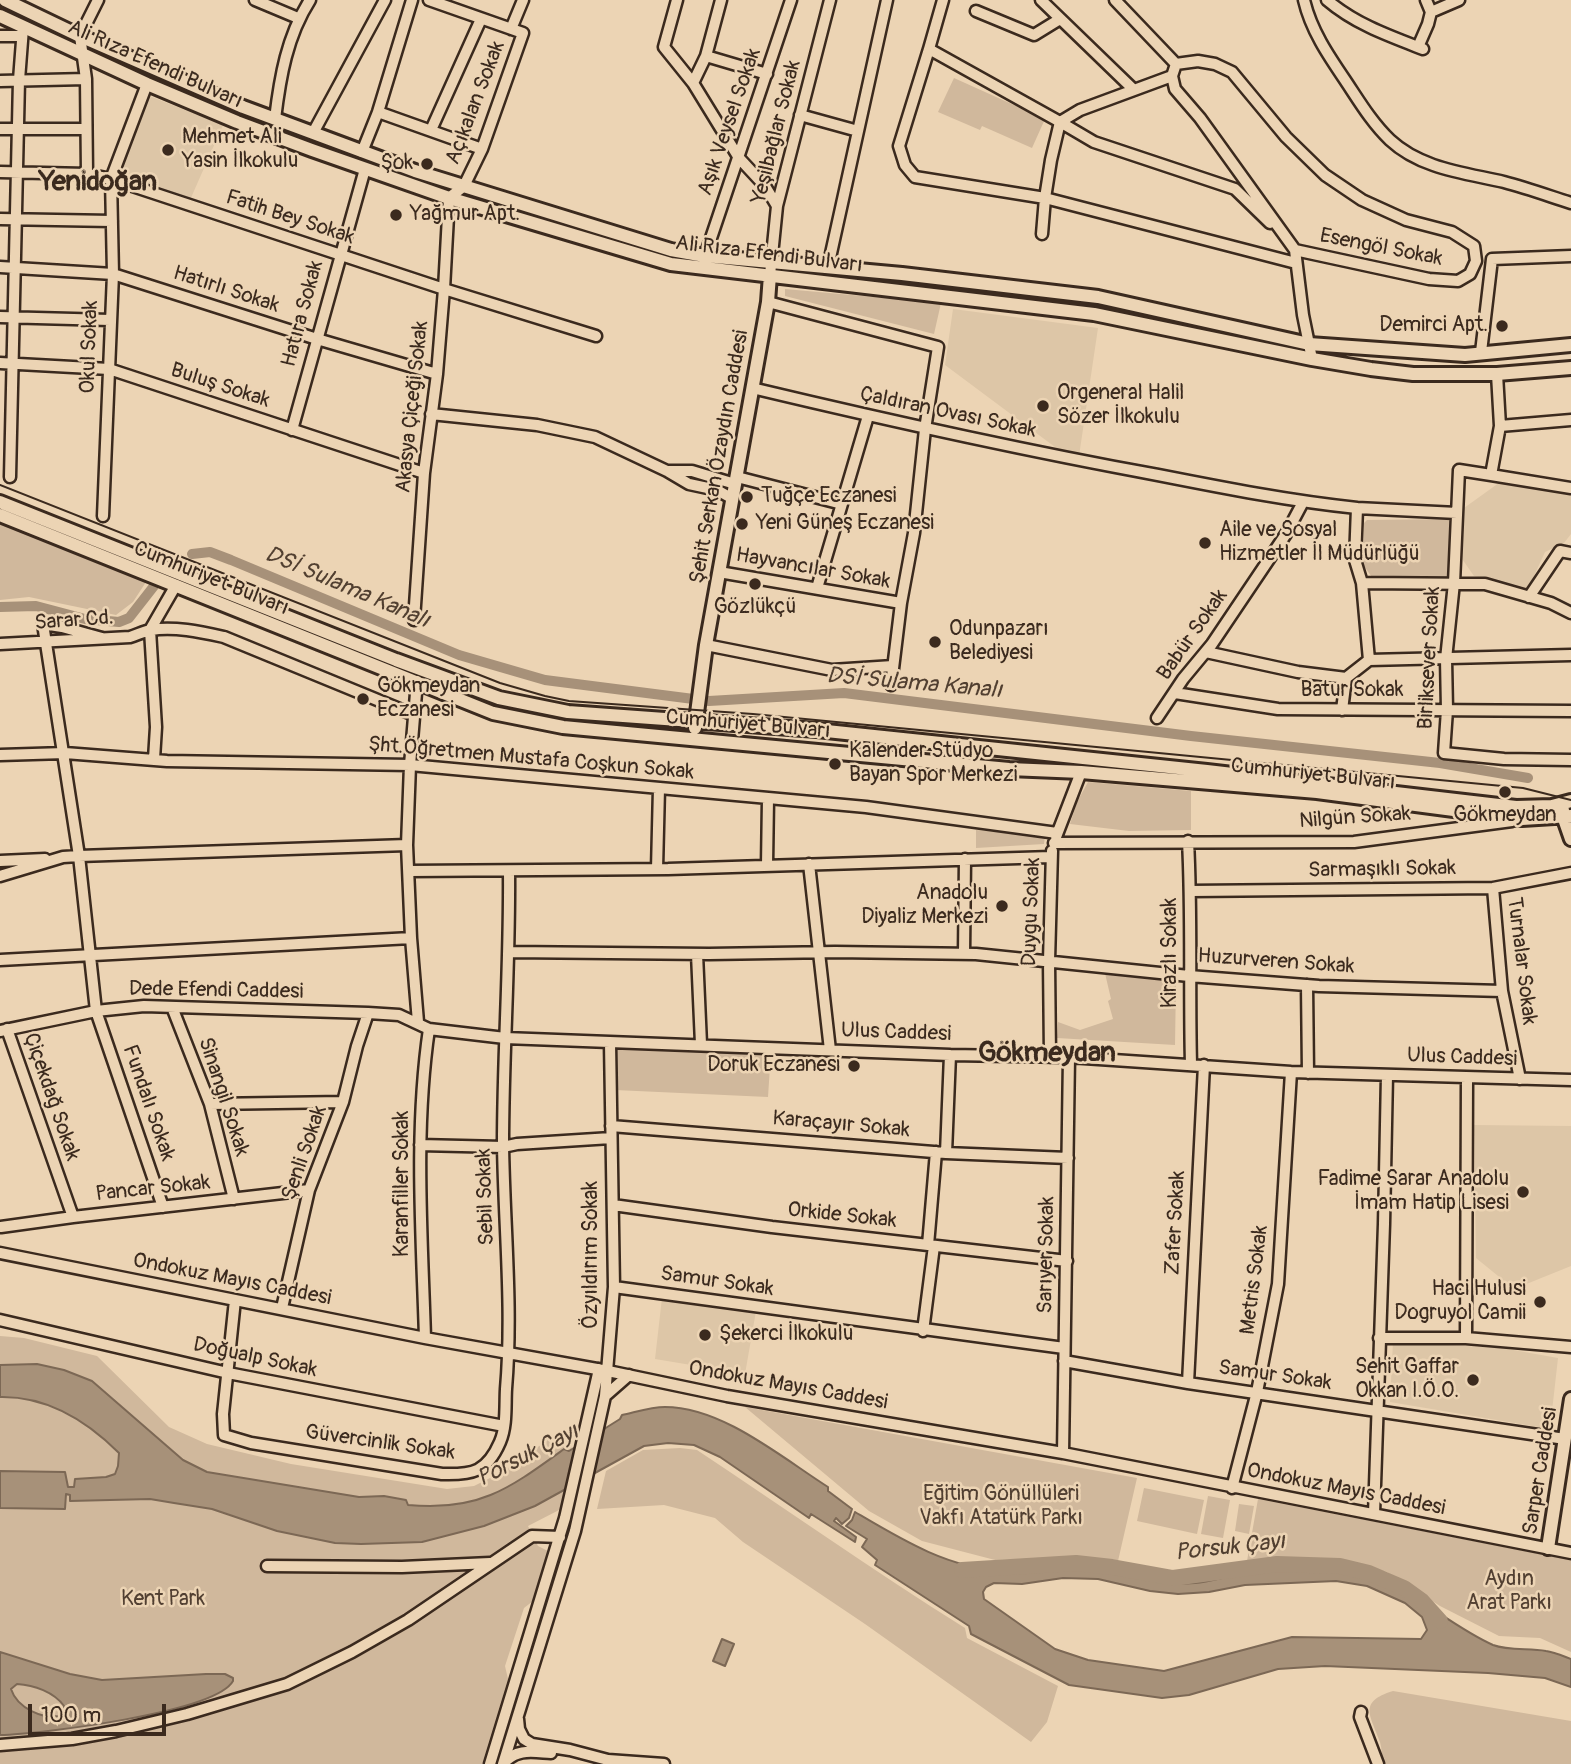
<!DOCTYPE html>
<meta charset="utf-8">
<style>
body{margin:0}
#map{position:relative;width:1571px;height:1764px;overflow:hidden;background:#ecd4b4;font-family:Pangolin,sans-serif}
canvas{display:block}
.scale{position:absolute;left:28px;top:1704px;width:138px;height:32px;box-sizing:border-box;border:4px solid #3b2a1e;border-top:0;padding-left:9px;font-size:21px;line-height:24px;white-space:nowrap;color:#3b2a1e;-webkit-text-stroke:5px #ecd4b4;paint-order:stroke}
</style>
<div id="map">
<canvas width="1571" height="1764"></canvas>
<div class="scale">100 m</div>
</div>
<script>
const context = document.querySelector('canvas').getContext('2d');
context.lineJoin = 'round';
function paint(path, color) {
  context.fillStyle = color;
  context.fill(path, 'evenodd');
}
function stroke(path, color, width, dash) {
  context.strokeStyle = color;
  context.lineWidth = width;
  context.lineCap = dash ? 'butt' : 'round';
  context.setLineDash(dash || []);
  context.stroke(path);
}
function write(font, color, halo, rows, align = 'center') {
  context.font = font + ' Pangolin,sans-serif';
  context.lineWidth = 5;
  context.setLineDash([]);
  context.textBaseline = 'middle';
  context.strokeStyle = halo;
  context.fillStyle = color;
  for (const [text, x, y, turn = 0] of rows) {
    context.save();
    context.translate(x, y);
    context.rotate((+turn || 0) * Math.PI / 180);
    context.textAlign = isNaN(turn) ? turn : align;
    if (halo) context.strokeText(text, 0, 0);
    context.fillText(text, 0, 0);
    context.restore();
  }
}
paint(new Path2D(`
 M147,95l76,30 -33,75 -74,-24z
 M953,309l145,19 -19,128 -24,-9 -110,-82z
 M1503,480l68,12v42l-7,9 -19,9 -17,37 -54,-13 -14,-20 4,-48z
 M1474,1125l97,1v140l-57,23 -38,-31z
 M662,1298l94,13 -11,63 -90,-15z
 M1393,1342l109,6 56,10 -8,71 -160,-27z`), '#ddc6a7');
paint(new Path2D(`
 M954,78l91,41 -13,29 -50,-22 -2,4 -42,-18z
 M785,289l156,14 -7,31 -149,-38z
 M1454,519l-3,60 -77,1 -10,-14v-43l3,-3z
 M0,524l146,58 -13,20 -17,13 -87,-18 -29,3z
 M1088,782l103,9v39l-62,1 -59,-7 7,-22z
 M976,830l69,6 -1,8 -68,4z
 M1104,969l72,12 -1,64 -118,-7 1,-16 22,8 33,-11 -5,-18 3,-2z
 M614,1048l157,3 -3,46 -153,-7z
 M0,1336l24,2 73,18 72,71 38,17 84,20 156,25 27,-3 18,-9 21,-12 47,-34 6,2 6,12 -11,45 4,5 -4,14 -33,17 10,20 10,5 -15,50 -9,7 -19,58 3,13 -26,85h-482z
 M745,1407l392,71 -19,83 -53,-3 -70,2 -73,-19 -53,-30z
 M680,1448l17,2c89,59 177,121 268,178l2,10 91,48 -11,36 -16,20 -166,-118 -122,-82 -28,-24 -51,-13 -67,4 9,-38 37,-21z
 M1144,1488l60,12 -7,34 -60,-13z
 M1208,1496l22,4 -7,38 -22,-4z
 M1258,1499l313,61v92l-31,-14 -41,-2 -59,-30 -53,-34 -65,-12 -75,1z
 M1239,1504l15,2 -5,28 -14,-3z
 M1393,1691l178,30v43h-189c0,-7 0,-15 -2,-22 -9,-26 -23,-40 13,-51z`), '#d0b89c');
const water = new Path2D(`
 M37,1364l27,6 28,11 91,79 24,12 152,25 25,-1 22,4 2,5c71,7 102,-17 156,-56l5,2 51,-32 2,-4c14,-3 29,-8 43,-8 57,0 116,50 163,80v4l24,18 -3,9 -7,6 -6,-6 -2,3 22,16 -1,5 -44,-28 -2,4 -89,-61 -26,-12 -26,-2 -24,3 -109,60 -51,20 -62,16 -61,2 -26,-1 -58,-12 -65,-22 -38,-6 -24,-4 -80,2v-6l-4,-1 -1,15 -65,-1v-37l65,1 3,15h6l1,-8 31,-2 9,-3 3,-8 1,-13c-32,-32 -72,-57 -119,-56v-32z
 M855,1512c44,26 94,57 146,58 32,1 63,-8 95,-3 34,4 64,19 99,16 16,-1 31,-7 47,-9 30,-5 87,-7 116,-1 51,11 88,51 135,72 16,6 36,3 53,6 8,1 17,5 25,8v28l-26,-9 -57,-5 -163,-7 -47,3 -89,26 -27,3 -93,-13 -98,-51 -2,-8 -94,-61 2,-5 -15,-13 5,-8 -21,-13 6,-6zM1063,1578l35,1 52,12 28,3 31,-2 36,-7 91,-4 31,5 38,17 17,14 5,13 -6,9 -129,-2 -128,34 -76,-11 -33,-11 -71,-50 -1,-7 3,-5 8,-4 28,1z
 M722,1639l12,5 -9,22 -12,-5z
 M0,1652l70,22 32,6 104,-6h19l8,4v3c-18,32 -194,53 -233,54zM17,1684c17,1 37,8 47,22l-1,9c-19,6 -46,-7 -52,-26z`);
paint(water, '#a79179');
stroke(water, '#7c6855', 2);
stroke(new Path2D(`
 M192,554l18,-2 21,8 228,95 86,25 164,21 135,-8 347,43 249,27 88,15
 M0,607l36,-1 49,13 34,3 10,-4 25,-32`), '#a79179', 10);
stroke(new Path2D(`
 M962,1570l114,-7 36,4 61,11 104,-14 63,2 29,7 35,15 18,13 18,20`), '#a79179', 16);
const minor = new Path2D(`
 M255,0l43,18
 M677,0l-13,47 29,36 46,75 26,28 12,20
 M1041,0l93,90
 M1115,0l61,64
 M1304,0c7,30 24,55 41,80 14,21 27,43 45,60 31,29 76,33 114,42 23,6 45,14 67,21
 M1327,0c28,24 62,36 96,49
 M1426,0l5,12 28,-12
 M976,11l58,24 26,-16
 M511,29l12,-29
 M0,36h21
 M1418,47l10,-23 3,-12
 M929,49l14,-49
 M706,56l61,18
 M0,81l86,-2
 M693,83l13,-27 15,-56
 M378,112l104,37
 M800,115l58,16
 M275,119c5,-42 12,-83 35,-119
 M0,129h86
 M431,130l50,-111
 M313,133l72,-133
 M362,152l16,-40 34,-112
 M0,172l87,2 24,5 333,110 152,47
 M87,174l-1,-95 -6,-43 18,-36
 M0,219l112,2
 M1270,223l-35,-34 -141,-47 -34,-20 -9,38 -6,38 251,65
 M1042,234l3,-36 -130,-21 -10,-12 -6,-19 30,-97 131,73 20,-12 92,-34
 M1295,250l-95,-132 -25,-29 -3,-13 4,-12 22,-3 17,3 17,8 54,65 39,38 37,25 44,20 46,12 22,14 2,15 -6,13 -12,7 -29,-2 -134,-29 8,65 9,44
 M705,256l86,-256
 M0,267l113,7 204,65 120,35
 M828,267l59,-267
 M770,275l7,-69 53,-206
 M768,302l170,45 -13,82 -11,104 -13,70 -10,82
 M0,317l110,3
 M1481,352l11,-93 79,-3
 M0,363l109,6 315,104
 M1497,374l3,52 -9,49 80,13
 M752,388c134,32 269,62 406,87 66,13 132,26 199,33l-2,52 7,23 7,77
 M431,414l106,11 58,12 72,34
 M1500,426l71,-6
 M292,430l73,-261
 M1491,475l-32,-5 -5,113 -8,76 1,51 -3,43 60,6 67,1
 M10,477l9,-397 4,-52
 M737,477l105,27
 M733,499l-16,-9 -28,-6 -22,-13h25l43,13
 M1357,508l100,5
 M103,516l10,-242 -2,-95 36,-95
 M719,572l182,31
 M1362,583l123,1 66,19 20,10
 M817,588l51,-172
 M1529,597l31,-46 11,2
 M414,620l10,-147 13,-99 7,-85 5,-91 15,-12 18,-37 41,-116 -94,-33
 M102,638l-40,-11 -19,-3 36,232 17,155 67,196
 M0,644l130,-7c7,-2 14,-6 21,-7 23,-4 50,2 73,7l190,78
 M706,645l126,25 61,-4
 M1206,652l92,20 48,6 23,-18 202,-5
 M417,681l-7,84 -3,80 4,93 7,84
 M1175,693l103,16 293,2
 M1342,710l4,-32
 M1157,718l26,-39 29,-35 74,-110 17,-32
 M0,755l65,-2 102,8 243,4 456,42 191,26
 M154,759l2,-32 -6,-97 26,-45
 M1056,837l25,-65
 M1188,841c4,74 1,149 3,223
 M1054,843l300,-1 158,-21
 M0,861l45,-2
 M809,864l21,186
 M767,865l1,-66
 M657,869l2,-81
 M409,871l259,-2 383,-12
 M0,876l63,-19 16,-1 328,-11
 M1493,888l9,103 18,88
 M1191,891l302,-3 78,-15
 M510,952l199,2 126,-2 141,2 213,22 130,10 183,5
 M697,954l4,90
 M964,954l1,-95
 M0,960l411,-22
 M1307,985l1,88
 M172,1007l38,97 24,95
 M7,1029l66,188
 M0,1031l96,-20 48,-5 224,7 31,2 30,14 76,9 445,17 119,2 222,15 280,8
 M1050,1057l-1,-96 3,-110
 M210,1104l133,-2
 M611,1126l335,27 122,5
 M420,1145l83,2 14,-3 94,-6
 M946,1153l4,-98
 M613,1205l159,22 295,34
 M1,1227l72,-10 236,-27
 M928,1245l8,-93
 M0,1253l425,85 183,33 119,25 336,57 508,100
 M614,1287l450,61
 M235,1300l-12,114 1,21 27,8 191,31c31,1 45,-2 58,-32 7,-16 5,-37 6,-53 7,-82 -2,-164 -3,-245 0,-91 7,-181 6,-272
 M282,1308l27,-118 34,-88 14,-56 11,-33
 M0,1320l228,53 276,53
 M923,1331l11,-85
 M425,1338c-3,-103 -11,-206 4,-309
 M1379,1338h87l105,9
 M1466,1338l1,-260
 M1064,1361l124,22 377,56
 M1188,1383l16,-318
 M605,1396l9,-109 -4,-244
 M1063,1453l6,-396
 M1232,1488l25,-96 21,-108 13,-212
 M1374,1514l10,-290 3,-149
 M267,1566l135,1 88,-4
 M1361,1712l-1,5 18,47
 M518,1719l1,10 5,10 8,5 38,6 38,10 56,4
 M0,1745l72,-6 44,-8 71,-17 100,-30 65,-32 56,-32 124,-84 28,1
 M504,1763c13,-15 29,-11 47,-10
 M490,1764l75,-246 34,-149
 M503,1764l72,-233 30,-135 24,-21`);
const major = new Path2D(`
 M5,0l75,36 163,71 70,26 102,38 256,79 34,6 197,18 196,23 211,47 156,11 106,-10
 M0,16l147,68 90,38 75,28 137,48 222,66 423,50 218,45 59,10 42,5h84l74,-6
 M0,502l396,158 103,38 69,14 249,18 390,41 309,36 36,-1 19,-5
 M0,515l493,198 70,14 446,42 72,3 236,20 205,27 49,-3
 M695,728l11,-83 62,-343 2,-27
 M1563,810v6l8,23
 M1548,1548l23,-149`);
stroke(minor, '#3b2a1e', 15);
stroke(major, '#3b2a1e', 18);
stroke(minor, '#ecd4b4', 10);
stroke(major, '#ecd4b4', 12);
stroke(new Path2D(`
 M0,485l500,198 45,13 24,5 184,13 770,74 48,12`), '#3b2a1e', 2);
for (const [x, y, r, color] of [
 [168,150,7,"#3b2a1e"],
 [427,164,7,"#3b2a1e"],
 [396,215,7,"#3b2a1e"],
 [1502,326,7,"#3b2a1e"],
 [1043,406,7,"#3b2a1e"],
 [747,497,7,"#3b2a1e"],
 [742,524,7,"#3b2a1e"],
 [1205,543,7,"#3b2a1e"],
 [755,584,7,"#3b2a1e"],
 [935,642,7,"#3b2a1e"],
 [363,699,7,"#3b2a1e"],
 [835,764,7,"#3b2a1e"],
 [1505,792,7,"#3b2a1e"],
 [1002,906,7,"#3b2a1e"],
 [854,1066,7,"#3b2a1e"],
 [1523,1192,7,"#3b2a1e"],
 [1540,1302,7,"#3b2a1e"],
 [705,1335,7,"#3b2a1e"],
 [1473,1380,7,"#3b2a1e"]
]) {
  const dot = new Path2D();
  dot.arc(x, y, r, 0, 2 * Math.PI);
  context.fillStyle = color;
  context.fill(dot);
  stroke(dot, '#ecd4b4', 2.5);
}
write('21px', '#3b2a1e', '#ecd4b4', [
 ["Ali Rıza Efendi Bulvarı",155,65,24],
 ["Açıkalan Sokak",476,103,-69],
 ["Aşık Veysel Sokak",730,122,-71],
 ["Yeşilbağlar Sokak",777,132,-76],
 ["Fatih Bey Sokak",290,218,18],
 ["Esengöl Sokak",1381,248,11],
 ["Ali Rıza Efendi Bulvarı",769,255,7],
 ["Hatırlı Sokak",226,290,18],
 ["Hatıra Sokak",303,314,-75],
 ["Okul Sokak",90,347,-88],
 ["Buluş Sokak",220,386,18],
 ["Akasya Çiçeği Sokak",413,407,-84],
 ["Çaldıran Ovası Sokak",948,413,12],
 ["Şehit Serkan Özaydın Caddesi",720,457,-80],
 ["Hayvancılar Sokak",813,569,10],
 ["Cumhuriyet Bulvarı",211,579,22],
 ["Sarar Cd.",74,621,-4],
 ["Babür Sokak",1193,635,-55],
 ["Birliksever Sokak",1430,658,-87],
 ["Batur Sokak",1352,691],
 ["Cumhuriyet Bulvarı",748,725,5],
 ["Şht.Öğretmen Mustafa Coşkun Sokak",531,759,5],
 ["Cumhuriyet Bulvarı",1313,775,6],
 ["Nilgün Sokak",1355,818,-4],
 ["Sarmaşıklı Sokak",1382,870,-1],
 ["Duygu Sokak",1032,912,-88],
 ["Kirazlı Sokak",1171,953,-90],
 ["Turnalar Sokak",1521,961,83],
 ["Huzurveren Sokak",1276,962,4],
 ["Dede Efendi Caddesi",216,991,1],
 ["Ulus Caddesi",896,1033,2],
 ["Ulus Caddesi",1462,1058,2],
 ["Çiçekdağ Sokak",51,1097,71],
 ["Sinangil Sokak",223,1097,72],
 ["Fundalı Sokak",148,1103,71],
 ["Karaçayır Sokak",841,1125,5],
 ["Şenli Sokak",305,1153,-71],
 ["Karanfiller Sokak",403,1184,-90],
 ["Pancar Sokak",153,1189,-6],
 ["Sebil Sokak",486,1197,-92],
 ["Orkide Sokak",842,1216,6],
 ["Zafer Sokak",1176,1223,-87],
 ["Özyıldırım Sokak",592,1255,-90],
 ["Sarıyer Sokak",1047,1255,-89],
 ["Ondokuz Mayıs Caddesi",232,1280,11],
 ["Metris Sokak",1255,1280,-83],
 ["Samur Sokak",717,1282,8],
 ["Doğualp Sokak",255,1358,12],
 ["Samur Sokak",1275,1376,8],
 ["Ondokuz Mayıs Caddesi",788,1386,10],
 ["Güvercinlik Sokak",380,1443,8],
 ["Sarper Caddesi",1541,1471,-81],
 ["Ondokuz Mayıs Caddesi",1346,1490,11]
]);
write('21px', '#3b2a1e', '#ecd4b4', [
 ["Mehmet Ali",182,138],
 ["Yasin İlkokulu",182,162],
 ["Şok",413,164,"right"],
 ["Yağmur Apt.",410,215],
 ["Demirci Apt.",1488,326,"right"],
 ["Orgeneral Halil",1057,394],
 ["Sözer İlkokulu",1057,418],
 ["Tuğçe Eczanesi",761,497],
 ["Yeni Güneş Eczanesi",756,524],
 ["Aile ve Sosyal",1219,531],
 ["Hizmetler İl Müdürlüğü",1219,555],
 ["Gözlükçü",755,608,"center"],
 ["Odunpazarı",949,630],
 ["Belediyesi",949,654],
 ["Gökmeydan",377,687],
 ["Eczanesi",377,711],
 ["Kalender Stüdyo",849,752],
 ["Bayan Spor Merkezi",849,776],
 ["Gökmeydan",1505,816,"center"],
 ["Anadolu",988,894,"right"],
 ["Diyaliz Merkezi",988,918,"right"],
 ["Doruk Eczanesi",840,1066,"right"],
 ["Fadime Sarar Anadolu",1509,1180,"right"],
 ["İmam Hatip Lisesi",1509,1204,"right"],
 ["Haci Hulusi",1526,1290,"right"],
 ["Dogruyol Camii",1526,1314,"right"],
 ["Şekerci İlkokulu",719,1335],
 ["Sehit Gaffar",1459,1368,"right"],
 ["Okkan I.Ö.O.",1459,1392,"right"]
], 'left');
write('21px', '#513f31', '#ecd4b4', [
 ["Eğitim Gönüllüleri",1001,1495],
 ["Vakfı Atatürk Parkı",1001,1519],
 ["Aydın",1509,1580],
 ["Arat Parkı",1509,1604],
 ["Kent Park",163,1600]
]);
write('italic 23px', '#513f30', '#ecd4b4', [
 ["DSİ Sulama Kanalı",347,588,23],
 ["DSİ Sulama Kanalı",914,684,5],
 ["Porsuk Çayı",528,1456,-27],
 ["Porsuk Çayı",1230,1548,-6]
]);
write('bold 28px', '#3b2a1e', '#ecd4b4', [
 ["Yenidoğan",98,183],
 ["Gökmeydan",1047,1054]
]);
</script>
